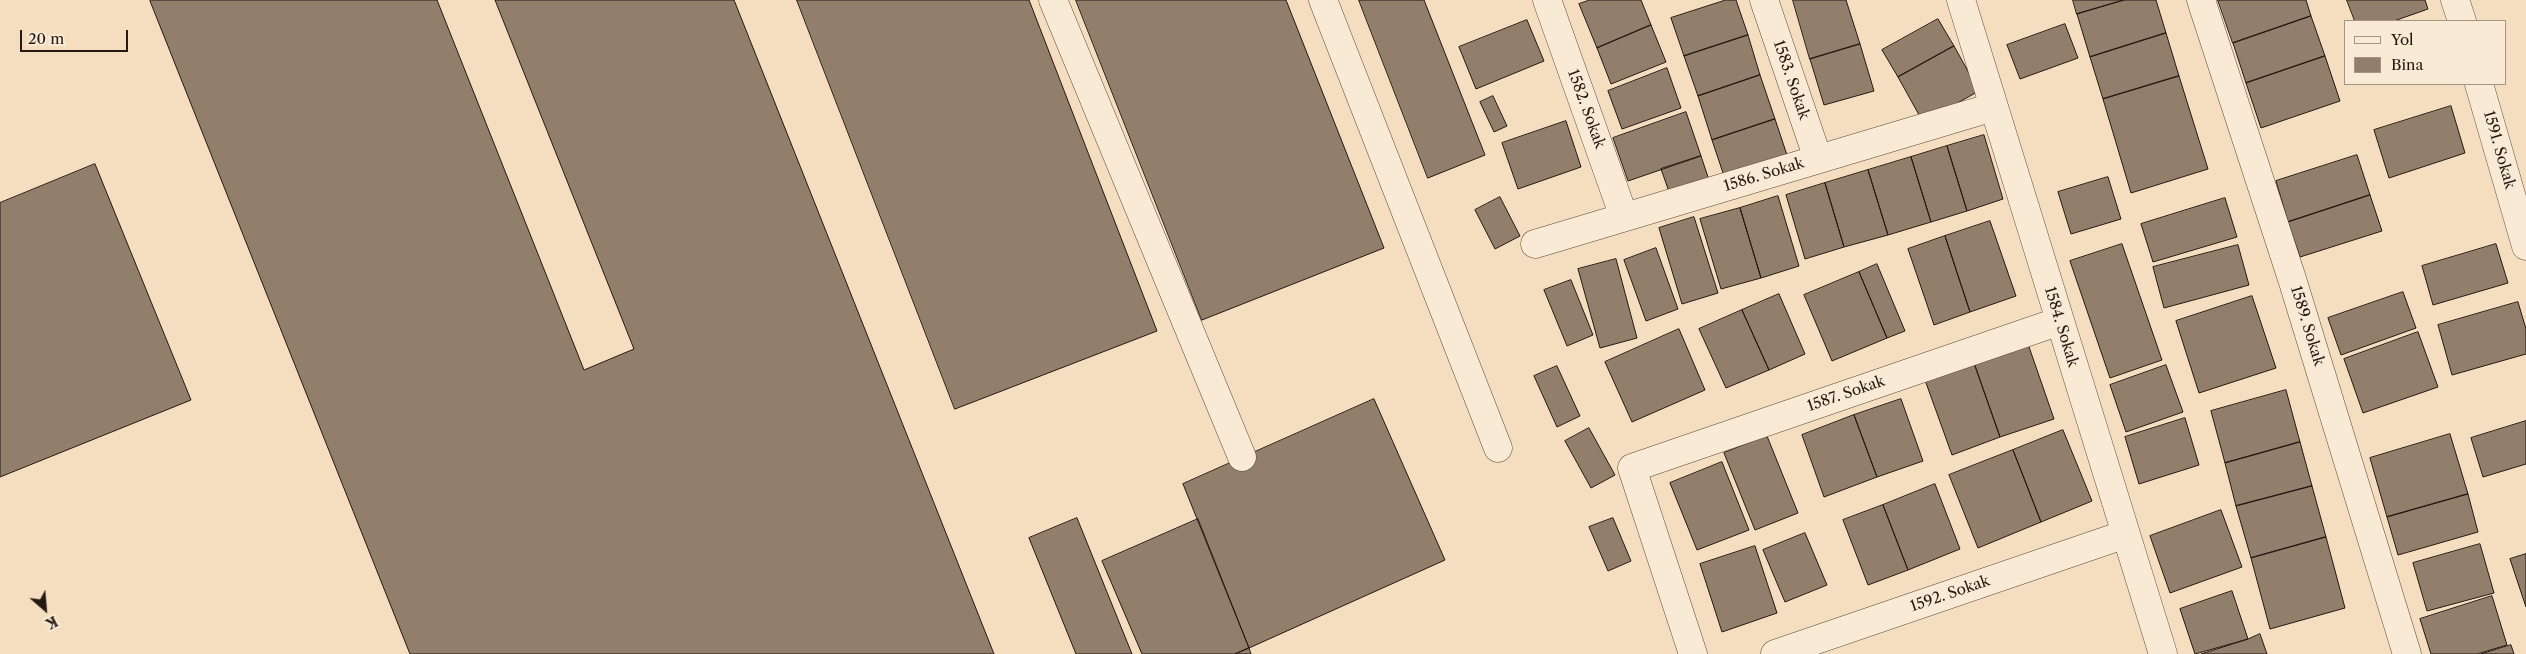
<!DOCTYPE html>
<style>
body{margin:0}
#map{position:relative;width:2526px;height:654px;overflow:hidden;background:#f5debf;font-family:"Libre Caslon Text",serif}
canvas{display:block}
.legend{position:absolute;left:2344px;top:20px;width:162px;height:65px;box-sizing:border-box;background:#f8ead5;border:1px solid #a49687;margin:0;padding:6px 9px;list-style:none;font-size:15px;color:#251913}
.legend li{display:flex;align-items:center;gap:10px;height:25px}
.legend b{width:25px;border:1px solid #a49687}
.north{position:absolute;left:20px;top:584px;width:50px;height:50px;-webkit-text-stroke:4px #f8ead5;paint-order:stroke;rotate:153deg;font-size:14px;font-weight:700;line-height:20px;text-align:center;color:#251913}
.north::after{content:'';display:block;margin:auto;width:18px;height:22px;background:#251913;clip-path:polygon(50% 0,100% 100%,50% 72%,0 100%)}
.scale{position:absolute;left:20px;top:30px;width:108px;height:22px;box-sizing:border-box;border:2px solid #251913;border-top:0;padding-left:6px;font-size:15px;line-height:18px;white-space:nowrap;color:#251913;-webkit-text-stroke:4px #f8ead5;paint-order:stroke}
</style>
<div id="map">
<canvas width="2526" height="654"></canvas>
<ul class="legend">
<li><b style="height:6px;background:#f8ead5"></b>Yol</li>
<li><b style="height:14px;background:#917f6c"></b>Bina</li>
</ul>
<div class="north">K</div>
<div class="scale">20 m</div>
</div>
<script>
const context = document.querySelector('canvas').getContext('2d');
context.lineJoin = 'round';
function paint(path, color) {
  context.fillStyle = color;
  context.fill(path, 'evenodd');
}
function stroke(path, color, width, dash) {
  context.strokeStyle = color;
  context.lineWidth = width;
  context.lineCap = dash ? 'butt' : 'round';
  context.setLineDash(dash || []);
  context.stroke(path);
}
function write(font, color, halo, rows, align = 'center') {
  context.font = font + ' "Libre Caslon Text",serif';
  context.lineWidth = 4;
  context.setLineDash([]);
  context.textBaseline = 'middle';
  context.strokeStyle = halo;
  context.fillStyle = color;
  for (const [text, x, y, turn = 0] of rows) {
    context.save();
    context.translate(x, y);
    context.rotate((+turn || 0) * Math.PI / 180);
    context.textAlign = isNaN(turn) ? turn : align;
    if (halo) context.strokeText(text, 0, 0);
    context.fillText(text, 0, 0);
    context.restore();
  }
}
const building = new Path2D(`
 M152,0h285l147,370 50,-21 -139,-349h239l260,654h-584l-260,-653z
 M797,0h232l128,331 -202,78z
 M1076,0h210l98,248 -182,72z
 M1359,0h65l61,155 -57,23z
 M1590,0h51l10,25 -54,23 -18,-44z
 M1726,0h10l12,35 -64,21 -13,-38z
 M1793,0h53l14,44 -50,15z
 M2073,0h51l-47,14z
 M2124,0h32l10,33 -76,24 -13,-43z
 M2218,0h88l5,16 -78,27z
 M2347,0h78l3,9 -34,12h-39z
 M2311,16l14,40 -79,27 -13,-40z
 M1938,19l16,27 -56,31 -16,-27z
 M1527,20l17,41 -68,28 -17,-42z
 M2065,24l13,34 -58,21 -13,-34z
 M1651,25l15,37 -55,22 -14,-36z
 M2166,33l13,43 -76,23 -13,-42z
 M1748,35l12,40 -62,21 -14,-40z
 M1860,44l14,47 -50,14 -14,-46z
 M1954,46l25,45 -56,31 -25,-45z
 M2325,56l15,45 -79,27 -15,-45z
 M1667,68l14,40 -59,21 -14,-38z
 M1760,75l15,44 -63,21 -14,-44z
 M2179,76l29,93 -77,24 -28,-94z
 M1493,96l14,30 -13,6 -14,-30z
 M2451,106l14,47 -76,25 -15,-48z
 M1686,112l15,44 -73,25 -15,-43z
 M1775,119l13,39 -63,21 -13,-39z
 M1566,121l15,46 -63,22 -16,-46z
 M1984,135l19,64 -36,12 -20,-65z
 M1947,146l20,65 -36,11 -20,-65z
 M2357,155l13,40 -82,27 -12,-41z
 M1701,156l10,30 -39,14 -11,-31z
 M1911,157l20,65 -43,13 -20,-65z
 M95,164l96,236 -191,77v-274z
 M1868,170l20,65 -44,12 -19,-64z
 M2108,177l13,42 -50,15 -13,-42z
 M1825,183l19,64 -39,12 -19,-64z
 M2370,195l12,36 -82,26 -12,-35z
 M1778,196l21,70 -38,12 -21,-70z
 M1500,197l20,39 -25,13 -20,-39z
 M2225,198l12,39 -84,25 -12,-38z
 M1740,208l21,70 -40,11 -21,-70z
 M1694,217l24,76 -36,11 -23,-76z
 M1990,221l26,75 -46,16 -25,-76z
 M1945,236l25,76 -36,13 -26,-76z
 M2122,244l40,116 -52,18 -40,-117z
 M2496,244l12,39 -75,22 -11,-39z
 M2238,245l11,40 -85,23 -11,-41z
 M1656,248l22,61 -32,12 -22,-61z
 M1616,259l21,79 -37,10 -22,-79z
 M1877,264l28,67 -18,7 -28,-66z
 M1859,272l28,66 -55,23 -28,-66z
 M1571,280l22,55 -26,11 -23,-56z
 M2403,292l13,36 -75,27 -13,-37z
 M1779,294l26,60 -36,16 -27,-60z
 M2252,296l24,72 -77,25 -23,-72z
 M2518,302l8,27v25l-74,21 -14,-50z
 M1742,310l27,60 -43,18 -27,-59z
 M1679,329l26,61 -73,32 -27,-60z
 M2418,332l20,55 -75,26 -19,-54z
 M2028,344l26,75 -54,18 -26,-74z
 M1974,363l26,74 -48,18 -27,-75z
 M2166,365l17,47 -57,20 -16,-47z
 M1557,366l23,50 -23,11 -23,-51z
 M2286,390l14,52 -75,21 -14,-52z
 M1374,399l71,161 -196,88 -66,-164z
 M1901,399l22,62 -46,16 -23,-62z
 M1854,415l23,62 -53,20 -22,-62z
 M2185,418l14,47 -60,19 -14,-47z
 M2526,421v43l-43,13 -12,-39z
 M1589,428l26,47 -24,13 -26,-47z
 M2063,430l29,71 -51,21 -28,-72z
 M2450,434l18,60 -81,23 -17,-59z
 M1767,436l31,77 -43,17 -31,-77z
 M2300,442l12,44 -76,20 -11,-43z
 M2013,450l28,72 -63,26 -29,-73z
 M1722,462l27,68 -52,20 -27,-67z
 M1935,484l25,65 -52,21 -25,-65z
 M2312,486l14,51 -75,21 -15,-52z
 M2468,494l10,38 -80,23 -11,-38z
 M1883,505l25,65 -40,15 -25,-65z
 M2221,510l21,57 -72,26 -20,-57z
 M1077,518l55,136h-56l-47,-116z
 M1613,518l18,43 -23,10 -19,-44z
 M1198,519l51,129 -14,6h-93l-40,-93z
 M1805,533l22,52 -42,17 -22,-52z
 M2326,537l19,71 -75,21 -19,-71z
 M2480,544l14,49 -67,18 -14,-48z
 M1755,546l22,67 -55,19 -22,-68z
 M2526,554v53l-16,-48z
 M2232,591l16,48 -53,15 -15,-45z
 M2492,596l15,49 -30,9h-46l-11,-35z
 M2260,634l7,20h-66l47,-15z
 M2511,645l3,9h-33z
 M1249,648l2,6h-16z`);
paint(building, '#917f6c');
stroke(building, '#251913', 1);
const minor = new Path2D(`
 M1053,0l189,457
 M1323,0l175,448
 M1547,0l77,217
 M1764,0l54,159
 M1961,0l202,654
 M2201,0l92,282 114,372
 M2455,0l7,21
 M2479,84l47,162
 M1535,244l458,-137
 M1693,654l-61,-186 428,-147
 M1775,654l351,-120`);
stroke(minor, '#594a3e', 29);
stroke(minor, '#f8ead5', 28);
write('15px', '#251913', '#f8ead5', [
 ["1583. Sokak",1791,80,71],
 ["1582. Sokak",1586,109,70],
 ["1591. Sokak",2499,150,74],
 ["1586. Sokak",1764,175,-17],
 ["1589. Sokak",2307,326,73],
 ["1584. Sokak",2061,327,73],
 ["1587. Sokak",1846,394,-19],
 ["1592. Sokak",1950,594,-19]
]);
</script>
